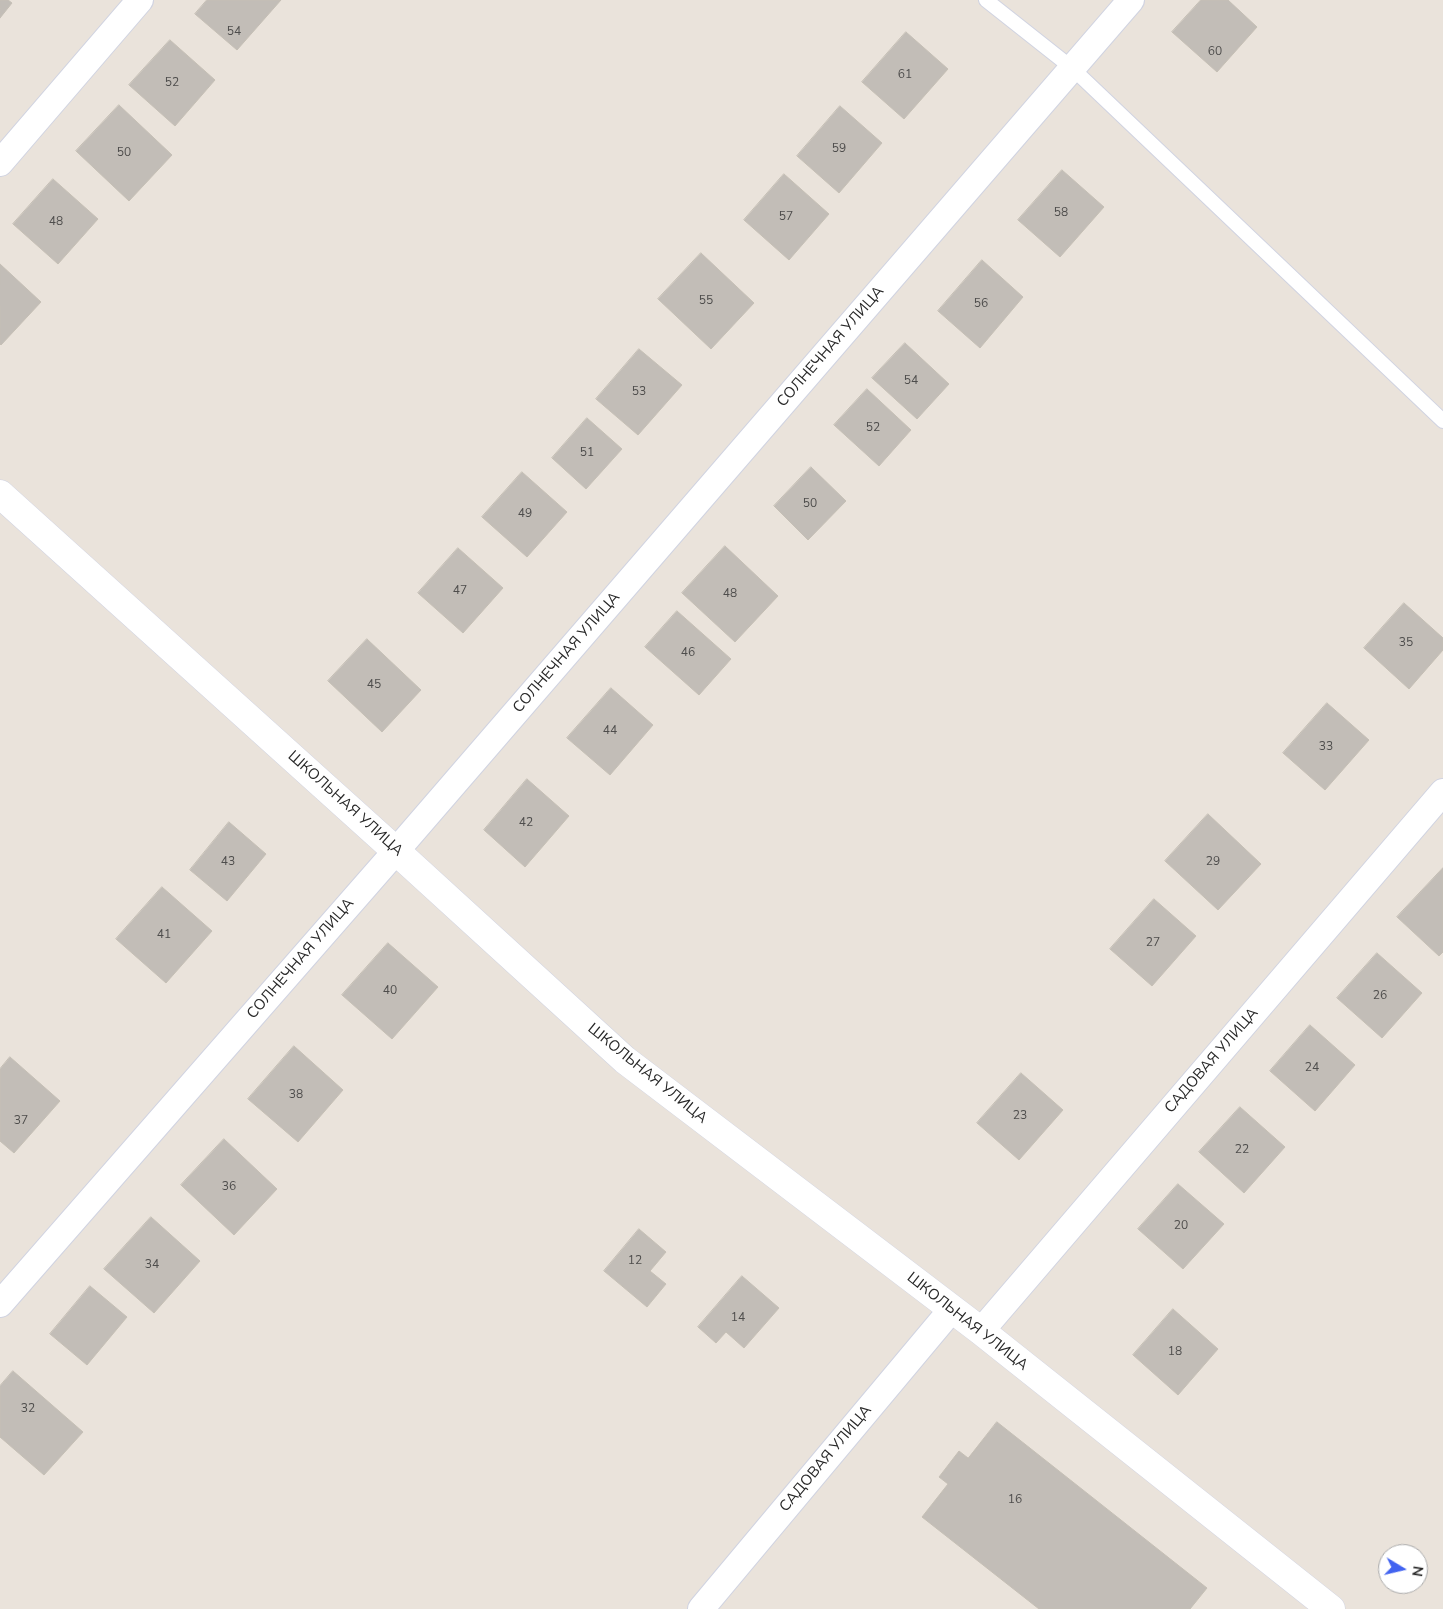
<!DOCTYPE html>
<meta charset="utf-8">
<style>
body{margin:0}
#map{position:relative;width:1443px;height:1609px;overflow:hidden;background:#eae3db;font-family:"Nunito Sans",sans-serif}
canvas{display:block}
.north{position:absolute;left:1378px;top:1544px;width:50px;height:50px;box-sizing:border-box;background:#fff;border:1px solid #a9a9a9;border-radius:50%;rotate:99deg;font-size:14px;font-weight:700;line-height:20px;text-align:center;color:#282828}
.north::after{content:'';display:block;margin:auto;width:18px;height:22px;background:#4263f0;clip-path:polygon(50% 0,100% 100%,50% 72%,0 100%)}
</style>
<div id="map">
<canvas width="1443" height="1609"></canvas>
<div class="north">N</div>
</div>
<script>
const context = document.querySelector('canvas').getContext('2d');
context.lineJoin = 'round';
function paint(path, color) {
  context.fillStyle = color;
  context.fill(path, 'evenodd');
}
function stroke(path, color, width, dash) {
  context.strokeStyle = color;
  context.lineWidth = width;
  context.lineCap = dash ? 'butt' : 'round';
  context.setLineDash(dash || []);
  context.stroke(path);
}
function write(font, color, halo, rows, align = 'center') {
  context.font = font + ' "Nunito Sans",sans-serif';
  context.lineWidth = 4.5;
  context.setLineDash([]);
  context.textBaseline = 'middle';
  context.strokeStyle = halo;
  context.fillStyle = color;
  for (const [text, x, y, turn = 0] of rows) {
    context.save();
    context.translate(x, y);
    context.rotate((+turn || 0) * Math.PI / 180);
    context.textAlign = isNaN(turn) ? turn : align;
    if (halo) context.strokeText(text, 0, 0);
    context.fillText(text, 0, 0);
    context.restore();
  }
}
const building = new Path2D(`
 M0,0h8l4,3 -12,15z
 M207,0h74l-44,50 -42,-36z
 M1201,0h27l29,27 -40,45 -45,-40z
 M906,32l42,37 -44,50 -42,-37z
 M170,40l45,40 -40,46 -46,-41z
 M119,105l53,50 -43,46 -53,-50z
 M840,106l42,37 -43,50 -42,-37z
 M1062,170l42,37 -44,50 -42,-37z
 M784,174l45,40 -40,46 -45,-40z
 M53,179l45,40 -40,45 -45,-40z
 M701,253l53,50 -43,46 -53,-50z
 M982,260l41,37 -43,51 -42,-37z
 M0,264l41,38 -40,43 -1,-1z
 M905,343l44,41 -32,35 -45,-41z
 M639,349l43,36 -44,50 -42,-36z
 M867,389l44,41 -32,36 -45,-41z
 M587,418l35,31 -36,40 -34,-31z
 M811,467l35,34 -38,39 -34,-34z
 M522,472l45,40 -40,45 -45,-40z
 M725,546l53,50 -43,46 -53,-49z
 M458,548l45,40 -40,45 -45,-40z
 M1404,603l39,35v12l-34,39 -45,-41z
 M677,611l54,48 -32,36 -54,-48z
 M367,639l54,51 -39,42 -54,-51z
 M611,688l42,37 -43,50 -43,-37z
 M1327,703l42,37 -44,50 -42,-37z
 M527,779l42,37 -44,51 -41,-37z
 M1208,814l53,50 -43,46 -53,-49z
 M229,822l37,32 -39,47 -37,-31z
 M1443,868v84l-4,4 -42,-39z
 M162,887l50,44 -46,52 -50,-44z
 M1154,899l42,37 -44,50 -42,-37z
 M388,943l50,44 -46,52 -50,-44z
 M1377,953l45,40 -40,45 -45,-40z
 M1310,1025l45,40 -40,46 -45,-40z
 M294,1046l49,44 -45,52 -50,-43z
 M10,1057l50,44 -46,52 -14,-12v-72z
 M1021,1073l42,37 -44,50 -42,-37z
 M1240,1107l45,40 -41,46 -45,-41z
 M224,1139l53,50 -43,46 -53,-50z
 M1178,1184l46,40 -41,45 -45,-40z
 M151,1217l49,44 -46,52 -50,-44z
 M639,1229l27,23 -16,19 16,13 -19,23 -43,-36z
 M742,1276l37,32 -35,40 -18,-16 -10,11 -18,-16z
 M90,1286l37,31 -40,48 -37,-31z
 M1173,1309l45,40 -40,46 -45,-40z
 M13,1371l70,61 -39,43 -44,-38v-51z
 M997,1422l210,166 -17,21h-151l-117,-92 26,-33 -9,-7 20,-26 9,7z`);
paint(building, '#c2bdb7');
stroke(building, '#c5bfb5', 1);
const service = new Path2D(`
 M986,0l86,68 371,353`);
const minor = new Path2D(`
 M0,163l140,-163
 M0,1304l396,-453 735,-851
 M981,1331l462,-539
 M701,1609l251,-300`);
const tertiary = new Path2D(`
 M0,494l396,357 229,209 356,271 350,278`);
stroke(service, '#d0d3e1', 16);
stroke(minor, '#d0d3e1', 28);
stroke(tertiary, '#d0d3e1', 29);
stroke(service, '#fff', 14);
stroke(minor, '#fff', 26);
stroke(tertiary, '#fff', 28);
write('12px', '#4e4d4c', null, [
 ["54",234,32],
 ["60",1215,52],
 ["61",905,75],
 ["52",172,83],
 ["59",839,149],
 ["50",124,153],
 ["58",1061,213],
 ["57",786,217],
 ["48",56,222],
 ["55",706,301],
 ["56",981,304],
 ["54",911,381],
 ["53",639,392],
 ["52",873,428],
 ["51",587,453],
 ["50",810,504],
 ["49",525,514],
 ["47",460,591],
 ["48",730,594],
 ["35",1406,643],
 ["46",688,653],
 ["45",374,685],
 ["44",610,731],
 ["33",1326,747],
 ["42",526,823],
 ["43",228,862],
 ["29",1213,862],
 ["41",164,935],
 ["27",1153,943],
 ["40",390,991],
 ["26",1380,996],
 ["24",1312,1068],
 ["38",296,1095],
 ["23",1020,1116],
 ["37",21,1121],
 ["22",1242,1150],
 ["36",229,1187],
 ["20",1181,1226],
 ["12",635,1261],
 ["34",152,1265],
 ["14",738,1318],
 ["18",1175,1352],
 ["32",28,1409],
 ["16",1015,1500]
]);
write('15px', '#282828', '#fff', [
 ["СОЛНЕЧНАЯ УЛИЦА",831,347,-49],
 ["СОЛНЕЧНАЯ УЛИЦА",567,653,-49],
 ["ШКОЛЬНАЯ УЛИЦА",345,804,42],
 ["СОЛНЕЧНАЯ УЛИЦА",301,959,-49],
 ["САДОВАЯ УЛИЦА",1212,1061,-49],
 ["ШКОЛЬНАЯ УЛИЦА",647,1074,39],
 ["ШКОЛЬНАЯ УЛИЦА",967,1322,38],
 ["САДОВАЯ УЛИЦА",826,1459,-50]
]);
</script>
